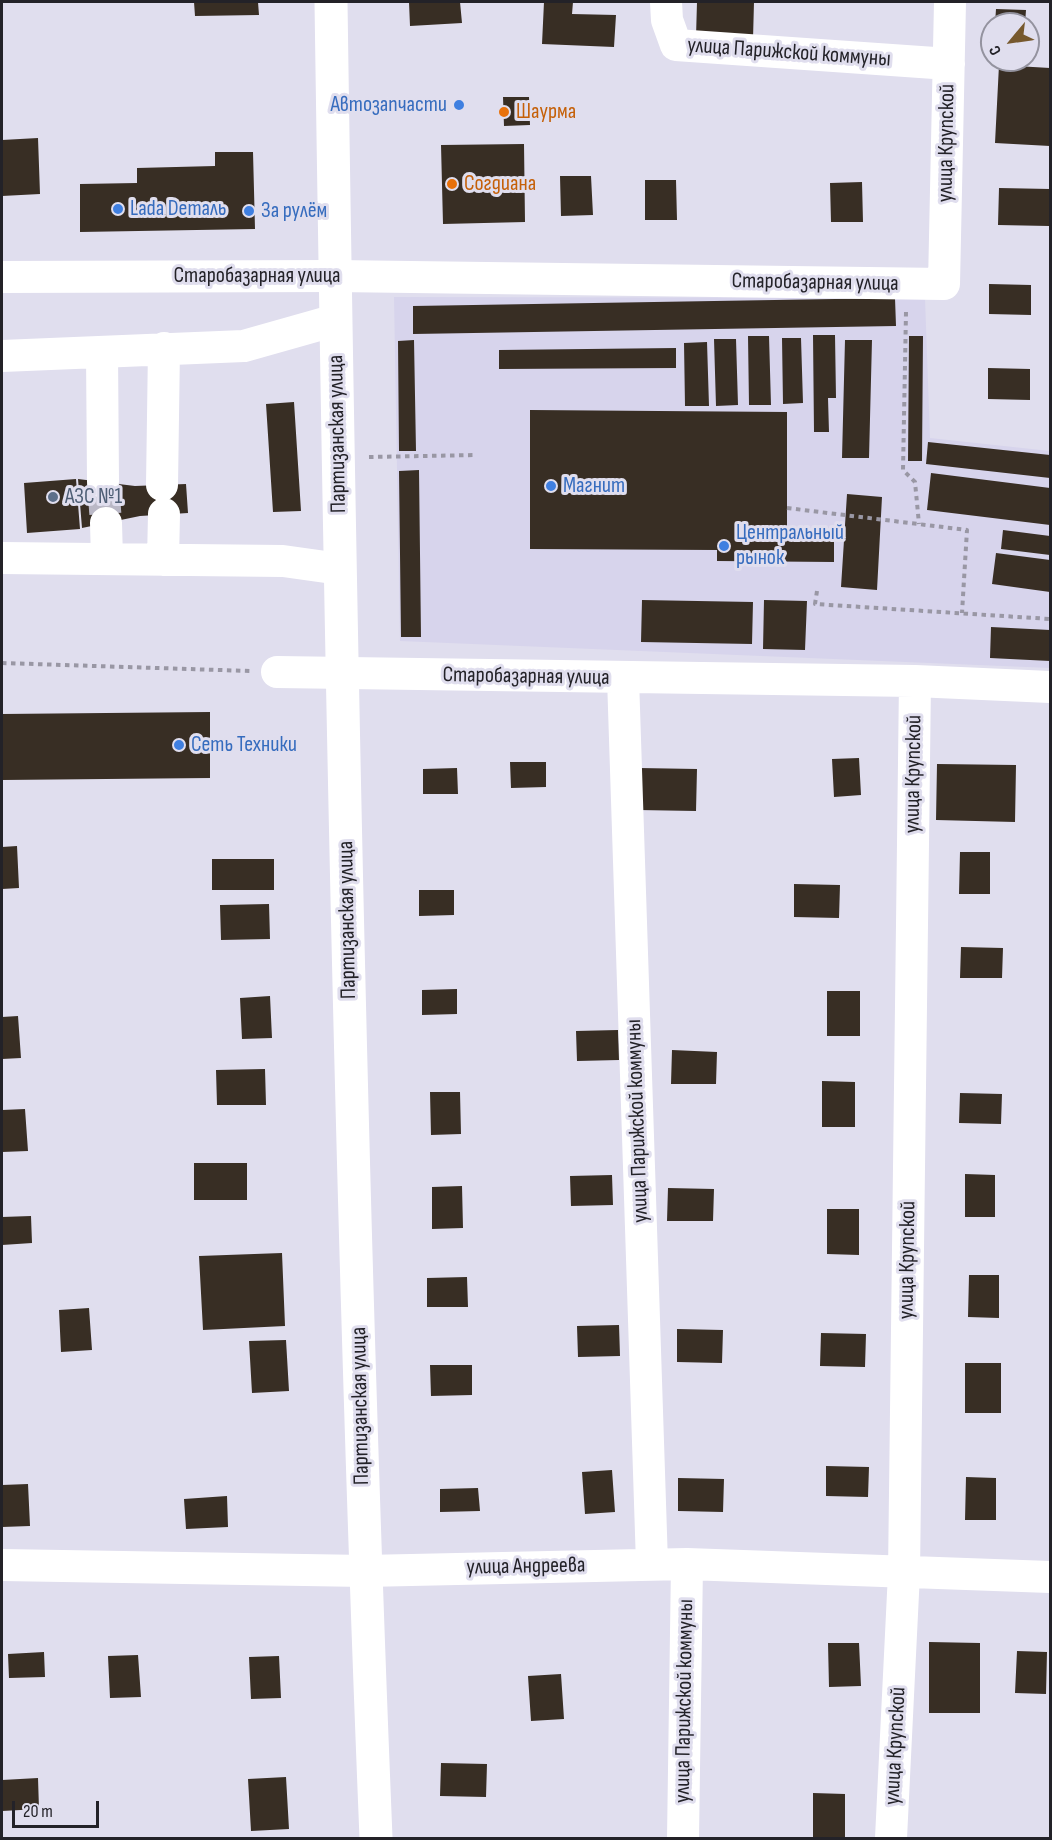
<!DOCTYPE html>
<meta charset="utf-8">
<style>
body{margin:0}
#map{position:relative;width:1052px;height:1840px;overflow:hidden;background:#e0deee;font-family:"Sofia Sans Condensed",sans-serif}
canvas{display:block}
.frame{position:absolute;inset:0;border:3px solid #232228;pointer-events:none}
.north{position:absolute;left:980px;top:12px;width:60px;height:60px;box-sizing:border-box;background:#e0deee;border:2px solid #94939f;border-radius:50%;rotate:241deg;font-size:16px;font-weight:700;line-height:24px;text-align:center;color:#232228}
.north::after{content:'';display:block;margin:auto;width:21px;height:27px;background:#77592e;clip-path:polygon(50% 0,100% 100%,50% 72%,0 100%)}
.scale{position:absolute;left:12px;top:1801px;width:87px;height:27px;box-sizing:border-box;border:3px solid #232228;border-top:0;padding-left:8px;font-size:18px;line-height:21px;white-space:nowrap;color:#232228;-webkit-text-stroke:4px #e0deee;paint-order:stroke}
</style>
<div id="map">
<canvas width="1052" height="1840"></canvas>
<div class="frame"></div>
<div class="north">С</div>
<div class="scale">20 m</div>
</div>
<script>
const context = document.querySelector('canvas').getContext('2d');
context.lineJoin = 'round';
function paint(path, color) {
  context.fillStyle = color;
  context.fill(path, 'evenodd');
}
function stroke(path, color, width, dash) {
  context.strokeStyle = color;
  context.lineWidth = width;
  context.lineCap = dash ? 'butt' : 'round';
  context.setLineDash(dash || []);
  context.stroke(path);
}
function write(font, color, halo, rows, align = 'center') {
  context.font = font + ' "Sofia Sans Condensed",sans-serif';
  context.lineWidth = 6;
  context.setLineDash([]);
  context.textBaseline = 'middle';
  context.strokeStyle = halo;
  context.fillStyle = color;
  for (const [text, x, y, turn = 0] of rows) {
    context.save();
    context.translate(x, y);
    context.rotate((+turn || 0) * Math.PI / 180);
    context.textAlign = isNaN(turn) ? turn : align;
    if (halo) context.strokeText(text, 0, 0);
    context.fillText(text, 0, 0);
    context.restore();
  }
}
paint(new Path2D(`
 M394,297l531,1 5,140 120,13v217l-650,-27z`), '#d7d4ec');
paint(new Path2D(`
 M194,2h64l1,13 -64,1z
 M409,2h51l2,21 -52,3z
 M544,2h29l-1,12 44,1 -2,32 -72,-3z
 M697,2h57l-1,37 -57,-2z
 M996,9l30,1 -1,14h-30z
 M999,65l51,3v78l-55,-3z
 M503,97h26l1,28 -26,1z
 M38,138l2,56 -38,2v-56z
 M524,144l1,78 -82,2 -2,-79z
 M215,152h38l2,77 -175,3v-48l57,-1v-15l78,-2z
 M560,176h31l2,39 -32,1z
 M645,180h31l1,40h-32z
 M862,182l1,40h-32l-1,-39z
 M999,188l51,1 -1,37 -51,-1z
 M989,284l42,1v30l-42,-1z
 M895,298l1,28 -483,8v-28z
 M813,335h22l1,63h-8l1,34h-15z
 M748,336h21l2,69h-22z
 M909,336h14l-1,125h-14z
 M782,338h19l2,65 -20,1z
 M714,339h22l2,66 -22,1z
 M414,340l2,111h-17l-1,-110z
 M845,340h27l-3,118h-27z
 M707,342l2,64h-24l-1,-63z
 M676,348v20l-177,1v-19z
 M988,368l42,1v31l-42,-1z
 M294,402l7,109 -28,1 -7,-108z
 M530,410l257,2v119h47v31l-117,-1v-11l-187,-1z
 M928,442l122,13v23l-124,-14z
 M419,470l2,167h-20l-2,-166z
 M931,473l119,15v37l-123,-15z
 M76,479l4,50 -53,4 -3,-50z
 M78,479l57,7 51,-2 2,29 -48,3 -58,12z
 M847,494l35,3 -5,93 -36,-3z
 M1003,530l47,6v19l-49,-6z
 M996,553l54,7v32l-58,-8z
 M642,600l111,2 -1,42 -111,-2z
 M764,600l43,1 -2,49 -42,-1z
 M991,627l59,3v31l-60,-3z
 M210,712v66l-208,2v-66z
 M859,758l2,37 -27,2 -2,-38z
 M510,762h36v25l-35,1z
 M937,764l79,1 -1,57 -79,-2z
 M457,768l1,26h-35v-25z
 M639,768l58,1 -1,42 -58,-1z
 M17,846l2,42 -17,1v-42z
 M960,852h30v42h-31z
 M212,859h62v31h-62z
 M794,884l46,1 -1,33 -45,-1z
 M419,890h35v25l-35,1z
 M269,904l1,35 -49,1 -1,-35z
 M961,947l42,1 -1,30h-42z
 M457,989v25l-35,1v-25z
 M827,991h33v45h-33z
 M270,996l2,42 -30,1 -2,-41z
 M18,1016l3,42 -19,1v-42z
 M618,1030l1,30 -42,1 -1,-30z
 M672,1050l45,2 -1,32h-45z
 M265,1069l1,36h-49l-1,-35z
 M822,1081l33,1v45h-33z
 M430,1092h30l1,42 -30,1z
 M960,1093l42,1 -1,30 -42,-1z
 M25,1109l3,42 -26,1v-42z
 M194,1163h53v37h-53z
 M965,1174l30,1v42h-30z
 M612,1175l1,30 -42,1 -1,-30z
 M462,1186l1,42 -31,1v-42z
 M668,1188l46,1 -1,32h-46z
 M827,1209h32v46l-32,-1z
 M31,1216l1,27 -30,2v-28z
 M282,1253l3,73 -82,4 -4,-74z
 M969,1275h30v43l-31,-1z
 M467,1277l1,30h-41v-29z
 M89,1308l3,42 -31,2 -2,-42z
 M619,1325l1,31 -42,1 -1,-31z
 M677,1329l46,1 -1,33 -45,-1z
 M821,1333l45,1 -1,33 -45,-1z
 M286,1340l3,51 -37,2 -3,-52z
 M965,1363h36v50h-36z
 M430,1365h42v30l-41,1z
 M826,1466l43,1 -1,30 -42,-1z
 M612,1470l3,42 -30,2 -3,-42z
 M966,1477l30,1v42h-31z
 M678,1478l46,1 -1,33 -45,-1z
 M28,1484l2,42 -28,1v-42z
 M478,1488l2,23 -40,1v-23z
 M227,1496l1,31 -42,2 -2,-30z
 M929,1642l51,1v70h-51z
 M828,1643h31l2,43 -32,1z
 M1017,1651l30,1 -1,42 -31,-1z
 M44,1652l1,25 -36,1 -1,-24z
 M138,1655l3,42 -31,1 -2,-42z
 M279,1656l2,42 -30,1 -2,-42z
 M561,1674l3,45 -33,2 -3,-45z
 M441,1763l46,1 -1,33 -46,-1z
 M286,1777l3,52 -38,2 -3,-52z
 M38,1778l1,31 -37,2v-31z
 M813,1793l32,1v44h-32z`), '#382e24');
stroke(new Path2D(`
 M103,482l3,41`), '#bab8c6', 32, [32, 16]);
stroke(new Path2D(`
 M906,312l-3,158 12,12 4,42
 M369,457l107,-2
 M787,508l180,22 -5,83
 M817,591l-2,13 235,15
 M2,663l248,8`), '#9997a4', 4, [4.5, 4.5]);
stroke(new Path2D(`
 M666,2l1,18 9,25 273,19
 M2,277l333,-1 609,8 6,-282
 M102,352l1,130
 M2,356l242,-10 92,-26
 M162,485l2,-137
 M106,523l1,36
 M2,558l281,3 57,8
 M163,560l1,-46
 M277,672l638,9 135,6
 M623,678l29,886
 M2,1565l363,6 322,-7 363,13
 M683,1838l4,-274
 M891,1838l13,-265 11,-892`), '#fff', 32);
stroke(new Path2D(`
 M331,2c9,612 20,1224 45,1836`), '#fff', 33);
for (const [x, y, r, color] of [
 [459,105,6,"#3f7fe0"],
 [504,112,6,"#e8710a"],
 [452,184,6,"#e8710a"],
 [118,209,6,"#3f7fe0"],
 [249,211,6,"#3f7fe0"],
 [551,486,6,"#3f7fe0"],
 [53,497,6,"#5c6f8a"],
 [724,546,6,"#3f7fe0"],
 [179,745,6,"#3f7fe0"]
]) {
  const dot = new Path2D();
  dot.arc(x, y, r, 0, 2 * Math.PI);
  context.fillStyle = color;
  context.fill(dot);
  stroke(dot, '#e0deee', 2);
}
write('22px', '#232228', '#e0deee', [
 ["улица Парижской коммуны",789,53,4],
 ["улица Крупской",947,143,-89],
 ["Старобазарная улица",257,276],
 ["Старобазарная улица",815,283,1],
 ["Партизанская улица",338,434,-91],
 ["Старобазарная улица",526,677,1],
 ["улица Крупской",914,774,-89],
 ["Партизанская улица",348,920,-91],
 ["улица Парижской коммуны",638,1121,-92],
 ["улица Крупской",908,1260,-89],
 ["Партизанская улица",361,1406,-91],
 ["улица Андреева",526,1567,-1],
 ["улица Парижской коммуны",685,1701,-89],
 ["улица Крупской",896,1746,-87]
]);
write('22px', '#366cbe', '#e0deee', [
 ["Автозапчасти",447,105,"right"],
 ["Lada Dеталь",130,209],
 ["За рулём",261,211],
 ["Магнит",563,486],
 ["Центральный",736,533],
 ["рынок",736,558],
 ["Сеть Техники",191,745]
], 'left');
write('22px', '#c56008', '#e0deee', [
 ["Шаурма",516,112],
 ["Согдиана",464,184]
], 'left');
write('22px', '#4e5e75', '#e0deee', [
 ["АЗС №1",65,497]
], 'left');
</script>
